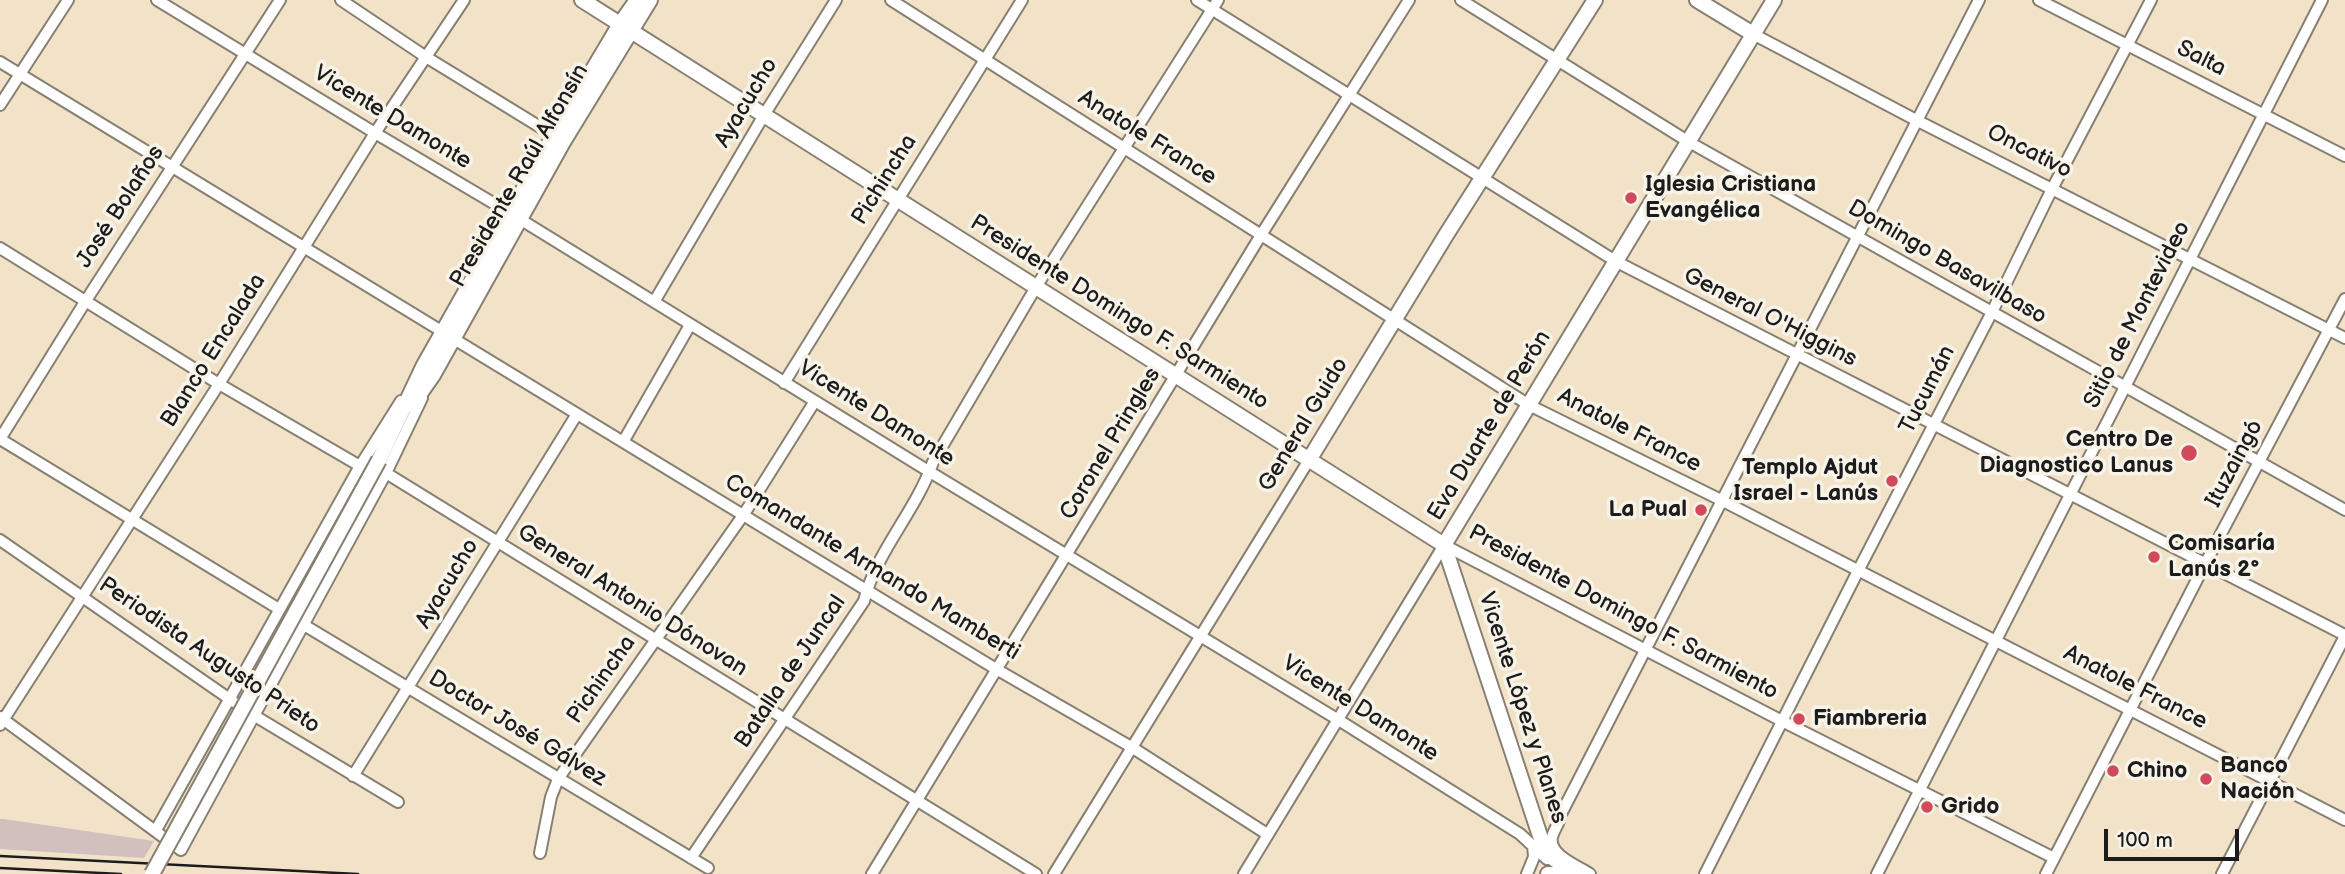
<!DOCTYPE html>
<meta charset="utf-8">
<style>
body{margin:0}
#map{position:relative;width:2345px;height:874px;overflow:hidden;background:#f2e3c8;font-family:"Balsamiq Sans",sans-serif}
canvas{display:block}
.scale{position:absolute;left:2104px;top:829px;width:135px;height:32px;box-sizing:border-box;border:4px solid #1c1c1c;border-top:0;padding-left:9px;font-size:21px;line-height:24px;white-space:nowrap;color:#1c1c1c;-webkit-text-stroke:5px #f7f3e8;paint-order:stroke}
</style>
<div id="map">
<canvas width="2345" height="874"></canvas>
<div class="scale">100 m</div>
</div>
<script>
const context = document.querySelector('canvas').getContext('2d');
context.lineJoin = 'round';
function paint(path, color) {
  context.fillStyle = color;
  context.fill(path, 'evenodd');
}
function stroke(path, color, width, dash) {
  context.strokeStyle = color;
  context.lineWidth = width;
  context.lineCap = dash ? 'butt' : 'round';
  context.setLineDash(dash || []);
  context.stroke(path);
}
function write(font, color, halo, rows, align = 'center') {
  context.font = font + ' "Balsamiq Sans",sans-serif';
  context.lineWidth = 7;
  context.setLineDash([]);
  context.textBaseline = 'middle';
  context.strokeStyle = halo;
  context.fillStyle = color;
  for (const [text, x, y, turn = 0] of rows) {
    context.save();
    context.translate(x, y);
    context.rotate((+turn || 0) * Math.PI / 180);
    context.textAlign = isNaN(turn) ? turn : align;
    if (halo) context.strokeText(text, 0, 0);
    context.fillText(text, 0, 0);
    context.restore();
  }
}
paint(new Path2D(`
 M0,819h4l150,22 -10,17 -144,-9z`), '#d1c0bd');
const street = new Path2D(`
 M157,0l218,133 135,80 420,259 407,247 183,115 27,25
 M341,0l85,57 132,81
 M891,0l638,405 192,95 624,320
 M1197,0l420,262 728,373
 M1461,0l228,142 656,368
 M2039,0l306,156
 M1753,34l163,86 429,218
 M0,62l443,270
 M0,105l68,-105
 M0,248l219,136 141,82
 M654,302l110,-187 72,-115
 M454,339l542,330 137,79 134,86
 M784,383l238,-383
 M0,439l85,-137 195,-302
 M0,439l279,170
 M623,442l67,-117
 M386,473l650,401
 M0,540l234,162
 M304,625l404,243
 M250,713l148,89
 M0,717l181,133 205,-377 36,-75
 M0,725l219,-341 156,-251 89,-133
 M353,776l224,-362
 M156,830l204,-364 41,-65
 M540,853l11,-56 7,-18 186,-265 71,-113
 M691,858l173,-257c12,-49 52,-90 69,-139l103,-175 182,-287
 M872,874l389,-639 148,-235
 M1054,874l255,-414
 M1244,874l200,-329 338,176 272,137
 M1527,874l7,-17 -1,-12
 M1590,874c-12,-8 -42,-19 -38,-37 2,-8 7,-12 8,-21l419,-816
 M1705,874l153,-303 134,-259 60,-123 99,-189
 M1877,874l445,-874
 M2046,874l159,-310 140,-265
 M2222,874l123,-238`);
const secondary = new Path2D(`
 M582,0l862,545
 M1697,0l56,34
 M412,405l21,-30 130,-233 87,-142
 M379,460l44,-93 131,-232 66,-111 17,-24
 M1309,460l137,-225 149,-235
 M1444,545l330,-545
 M1444,545l99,300 4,9 28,20
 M1548,874h16`);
stroke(street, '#878072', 14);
stroke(secondary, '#878072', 18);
stroke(street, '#fff', 10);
stroke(secondary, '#fff', 14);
stroke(new Path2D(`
 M0,856l358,18
 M0,868l121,6`), '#1c1c1c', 2.5);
const secondaryBridge = new Path2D(`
 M152,874l227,-414`);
stroke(secondaryBridge, '#878072', 18, []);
stroke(secondaryBridge, '#fff', 14);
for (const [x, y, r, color] of [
 [1631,198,7,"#d1495b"],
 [2189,453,9,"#d1495b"],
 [1892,481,7,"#d1495b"],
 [1701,510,7,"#d1495b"],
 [2154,557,7,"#d1495b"],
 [1799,719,7,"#d1495b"],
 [2113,771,7,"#d1495b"],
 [2206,779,7,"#d1495b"],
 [1927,807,7,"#d1495b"]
]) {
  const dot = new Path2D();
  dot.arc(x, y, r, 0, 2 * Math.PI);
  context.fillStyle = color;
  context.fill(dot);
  stroke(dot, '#f7f3e8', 2.5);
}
write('23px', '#1c1c1c', '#f7f3e8', [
 ["Salta",2201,59,27],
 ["Ayacucho",747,103,-59],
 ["Vicente Damonte",392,118,31],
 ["Anatole France",1147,138,32],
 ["Oncativo",2029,152,27],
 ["Presidente Raúl Alfonsín",520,176,-60],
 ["Pichincha",885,180,-58],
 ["José Bolaños",121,207,-57],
 ["Domingo Basavilbaso",1947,263,30],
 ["Presidente Domingo F. Sarmiento",1119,313,32],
 ["Sitio de Montevideo",2138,315,-63],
 ["General O'Higgins",1770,318,27],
 ["Blanco Encalada",214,351,-58],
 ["Tucumán",1928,390,-63],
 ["Vicente Damonte",876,414,32],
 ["General Guido",1304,425,-59],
 ["Eva Duarte de Perón",1490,426,-59],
 ["Anatole France",1629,431,27],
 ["Coronel Pringles",1111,444,-59],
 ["Ituzaingó",2235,464,-62],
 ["Comandante Armando Mamberti",872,568,31],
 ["Ayacucho",448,584,-59],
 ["General Antonio Dónovan",632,601,32],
 ["Presidente Domingo F. Sarmiento",1623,613,28],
 ["Periodista Augusto Prieto",209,656,34],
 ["Batalla de Juncal",791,672,-56],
 ["Pichincha",602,680,-55],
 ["Anatole France",2135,688,27],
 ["Vicente López y Planes",1522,708,72],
 ["Vicente Damonte",1360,709,32],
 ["Doctor José Gálvez",517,729,31]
]);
write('bold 23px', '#1c1c1c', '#f7f3e8', [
 ["Iglesia Cristiana",1645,185],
 ["Evangélica",1645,211],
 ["Centro De",2173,440,"right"],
 ["Diagnostico Lanus",2173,466,"right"],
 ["Templo Ajdut",1878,468,"right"],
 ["Israel - Lanús",1878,494,"right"],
 ["La Pual",1687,510,"right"],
 ["Comisaría",2168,544],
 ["Lanús 2°",2168,570],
 ["Fiambreria",1813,719],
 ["Banco",2220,766],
 ["Nación",2220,792],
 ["Chino",2127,771],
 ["Grido",1941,807]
], 'left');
</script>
